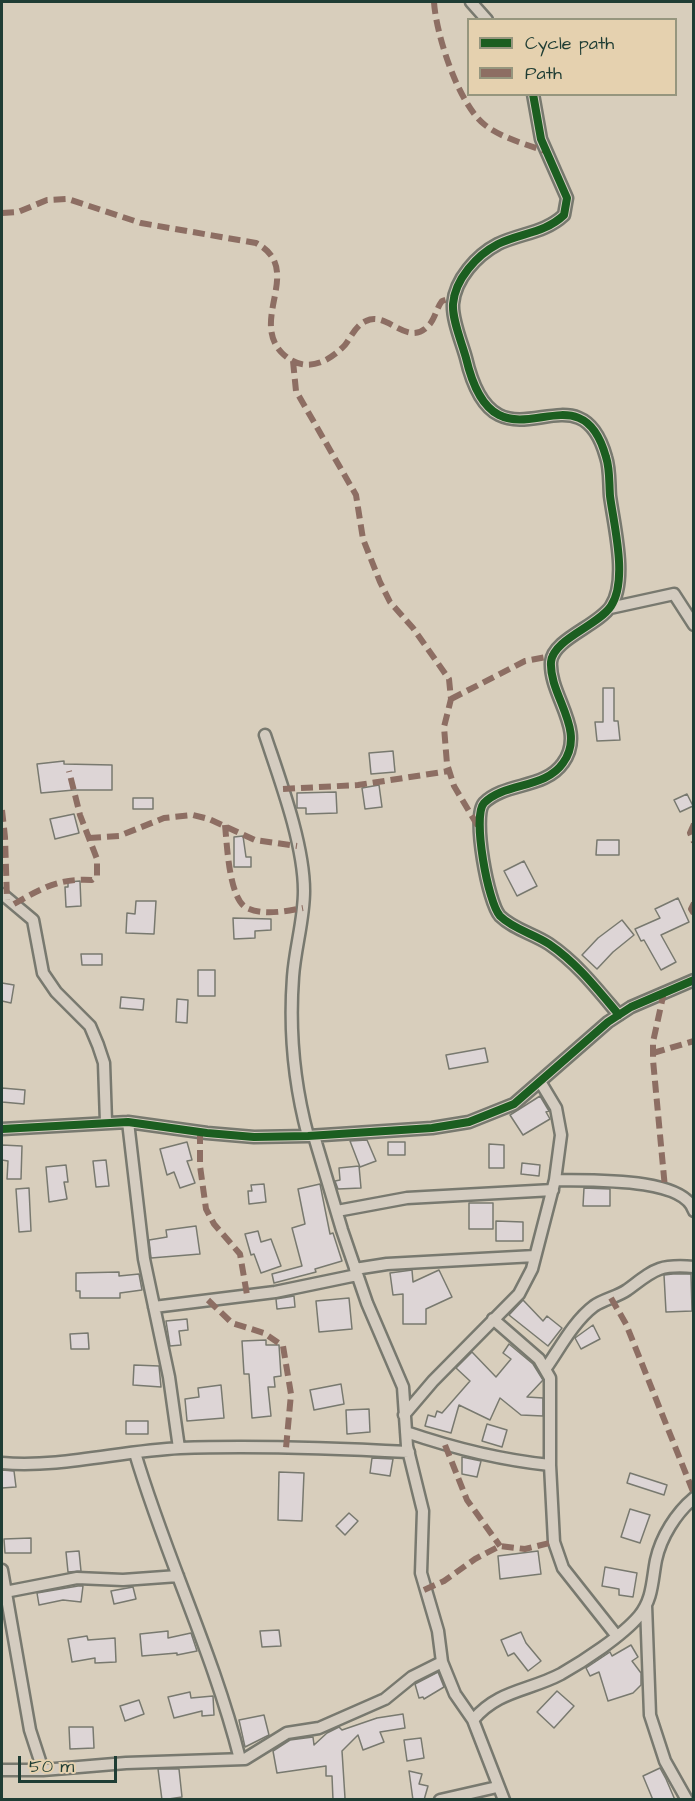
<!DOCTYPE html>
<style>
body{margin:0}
#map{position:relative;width:695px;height:1801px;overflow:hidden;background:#d8cebc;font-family:"Architects Daughter",sans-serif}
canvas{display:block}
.frame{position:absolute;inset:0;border:3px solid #1f3d34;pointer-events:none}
.legend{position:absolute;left:467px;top:18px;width:210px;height:78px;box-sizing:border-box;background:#e5d1af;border:2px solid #96967e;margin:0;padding:8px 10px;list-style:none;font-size:18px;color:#1f3d34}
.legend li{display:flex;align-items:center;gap:12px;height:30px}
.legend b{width:30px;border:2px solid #96967e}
.scale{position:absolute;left:18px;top:1756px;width:99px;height:27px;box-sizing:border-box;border:3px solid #1f3d34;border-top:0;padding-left:8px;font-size:18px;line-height:21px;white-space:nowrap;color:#1f3d34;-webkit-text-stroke:4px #e5d1af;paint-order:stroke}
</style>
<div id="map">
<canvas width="695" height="1801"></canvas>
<div class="frame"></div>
<ul class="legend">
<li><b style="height:8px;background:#1b5e20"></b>Cycle path</li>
<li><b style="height:8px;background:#8d6e63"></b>Path</li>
</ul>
<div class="scale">50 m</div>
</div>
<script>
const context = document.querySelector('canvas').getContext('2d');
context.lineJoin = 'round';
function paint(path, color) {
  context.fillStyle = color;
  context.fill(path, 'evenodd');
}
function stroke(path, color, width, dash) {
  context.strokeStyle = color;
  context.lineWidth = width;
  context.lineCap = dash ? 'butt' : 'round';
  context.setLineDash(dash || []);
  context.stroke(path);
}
const building = new Path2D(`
 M603,688h11v33h4l2,19 -23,1 -2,-19h8z
 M393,751l2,21 -24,2 -2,-21z
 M64,761v3l48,1v25h-38l-33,3 -4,-29z
 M379,785l3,22 -17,2 -3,-21z
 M336,792l1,21 -31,1v-6h-9v-15z
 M687,794l6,12 -13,6 -6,-12z
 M133,798h20v11h-20z
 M74,814l5,19 -24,6 -5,-20z
 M243,836l3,21h5v10h-17v-30z
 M597,840h22v15h-23z
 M524,861l13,25 -20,10 -13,-25z
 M80,881l1,25 -15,1 -1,-20h3v-5z
 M678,898l11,24 -28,13 15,27 -15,8 -17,-30 -3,1 -6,-12 25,-11 -5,-9z
 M136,901h20l-2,33 -28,-1 1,-20 8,1z
 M233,918l38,1v11l-16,1v7l-21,1z
 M622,920l12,15 -21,17 -16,17 -15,-14 16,-17z
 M81,954h21v11h-20z
 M198,970h17v26h-17z
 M2,983l12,2 -3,18 -9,-2z
 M121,997l23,2 -1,11 -23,-2z
 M177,999l11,1 -1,23 -11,-1z
 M485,1048l3,14 -39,7 -3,-14z
 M2,1088l23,2 -1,14 -22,-2z
 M540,1096l9,15 -3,1 4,7 -27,16 -13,-20z
 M367,1140l9,21 -16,6 -10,-26z
 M187,1142l5,18 -5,1 8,22 -15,5 -6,-16 -7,3 -7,-26z
 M388,1142h17v13h-17z
 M489,1144l15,1v23h-15z
 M2,1145l20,1 -1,33h-14l1,-18 -6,-1z
 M106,1160l3,26 -13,1 -3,-26z
 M522,1163l18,2 -1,11 -18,-2z
 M66,1165l2,17h-4l3,17 -18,3 -3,-35z
 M359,1166l2,22 -23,1 -3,-8 5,-1 -1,-12z
 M264,1184l2,18 -17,2 -1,-13h4l-1,-6z
 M320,1184l10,50 3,-1 9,28 -27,8 1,3 -42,11 -2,-9 30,-8 -10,-38 13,-4 -7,-35z
 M29,1188l2,43 -12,1 -3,-43z
 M584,1188l26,1v17h-27z
 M469,1203h24v26h-24z
 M496,1221l27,1v19h-27z
 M196,1226l4,28 -49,4 -2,-18 18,-3 -1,-7z
 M258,1231l3,11 10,-3 10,27 -20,7 -7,-19 -3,1 -6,-21z
 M412,1270l1,12 26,-12 13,27 -26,12v15h-23v-30l-10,1 -3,-22z
 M119,1272v4l20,-2 3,16 -22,3v5h-40v-7h-4v-18z
 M673,1274h18l1,37 -26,1 -2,-37z
 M294,1296l1,11 -18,2 -1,-10z
 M349,1298l3,31 -33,3 -3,-31z
 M523,1300l20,21 4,-5 15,12 -14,18 -39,-31z
 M187,1319l1,11 -9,1 2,14 -11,1 -4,-25z
 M593,1325l7,14 -19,10 -6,-11z
 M88,1333l1,16h-18l-1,-15z
 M266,1340v5h13l2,31 -7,1 1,10h-7l3,29 -19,2 -3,-44h-5l-2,-33z
 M509,1344l24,20 10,16 -16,17 16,1v18l-22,-1 -21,-17 -10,22 -31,-15 -8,28 -26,-7 3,-11 7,2 2,-6 5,2 28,-32 -14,-13 16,-16 24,25 15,-18 -8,-6z
 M134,1365l25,1 2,21 -28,-2z
 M341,1384l3,20 -30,6 -4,-20z
 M221,1385l3,33 -37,3 -2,-22 14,-2 -1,-9z
 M369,1409l1,23 -23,2 -1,-24z
 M126,1421h22v13h-22z
 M487,1424l20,6 -5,17 -20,-6z
 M462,1457l19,4 -4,16 -15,-3z
 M372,1458l21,1 -3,17 -20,-3z
 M2,1470l12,1 2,16 -14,1z
 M279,1472l25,1 -2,48 -24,-1z
 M630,1473l37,12 -3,10 -37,-12z
 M630,1509l20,6 -10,28 -19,-6z
 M349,1513l9,8 -13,14 -9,-9z
 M31,1538v15h-26l-1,-14z
 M79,1551l2,20 -13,1 -2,-20z
 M538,1551l3,23 -41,5 -2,-23z
 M605,1567l32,6 -4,24 -14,-2v-6l-17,-3z
 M78,1586h5l-2,16 -18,-2 -24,5 -2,-12z
 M133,1587l3,12 -22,5 -3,-13z
 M279,1630l2,16 -19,1 -2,-16z
 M168,1631v7l23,-5 6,18 -20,4v-2l-35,3 -2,-22z
 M521,1632l5,11 15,18 -13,10 -14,-18 -6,3 -7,-16z
 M87,1636l1,4 27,-2 1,24 -21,1v-5l-23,4 -4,-23z
 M631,1645l7,12 -6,4 9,12v12l-8,8 -25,8 -9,-29 -9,4 -4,-8 24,-16 2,4z
 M438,1672l6,15 -20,12 -1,-2 -4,1 -4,-14z
 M557,1691l17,15 -20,22 -17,-16z
 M190,1692l1,6 22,-2 1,19 -12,1v-5l-28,7 -6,-21z
 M139,1700l5,14 -19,7 -5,-15z
 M403,1714l2,14 -25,4 4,10 -21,8 -5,-15 -16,16 3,47 -3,2h-9l-1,-24h-6v-10l-49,7 -4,-22 17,-11 23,-3 1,8 13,-12 12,-6 3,3 35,-12z
 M264,1715l5,20 -24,12 -6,-27z
 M69,1727h24l1,21 -24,1z
 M421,1738l3,20 -17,3 -3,-21z
 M660,1768l6,11 9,21h-22l-10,-24z
 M158,1769h21l3,28 -20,3z
 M409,1771l13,3 -3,10 9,2 -4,14h-11z`);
paint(building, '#ddd5d6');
stroke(building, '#78796f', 1.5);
const street = new Path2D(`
 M471,2l16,18
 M533,94l8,45 26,59 -3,17c-19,18 -43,18 -66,29 -21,11 -43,35 -45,60 -1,16 9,39 13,54 30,129 112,-2 140,99 4,12 3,26 4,39 4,30 18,84 1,110 -13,20 -58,33 -60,56 -2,34 36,68 12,101 -18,26 -58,19 -79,40 -12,13 4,100 16,113 13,13 34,18 49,28 28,19 48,45 70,71
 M610,608l64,-14 20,31
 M265,735c15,45 39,109 39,156 0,29 -9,57 -11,86 -4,54 1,107 15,159
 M2,894l31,26 10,53 13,19 34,34 8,19 6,18 2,59
 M128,1122l16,137 25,118 10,71
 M2,1129l126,-7 79,11 47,4 54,-1 124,-8 37,-6 45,-18 94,-82 23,-15 63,-27
 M314,1136l28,94 25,73 36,84 4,59 16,65 -2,62 17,58 4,31 13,32 18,26 31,80
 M555,1180c31,1 129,-4 139,31
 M337,1211l70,-13 146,-8
 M355,1269l32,-5 148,-8
 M154,1307l121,-15 82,-17
 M493,1319l46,40 11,19v87l4,77 9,26 53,67
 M546,1368c14,-20 28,-47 48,-62 10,-7 23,-9 33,-16 27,-20 31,-26 67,-23
 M404,1415l29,-34 86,-87 13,-25 23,-89 6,-45 -5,-27 -15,-25
 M406,1432c47,16 94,28 144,33
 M135,1453c31,105 78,199 105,306
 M2,1463c59,5 118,-12 178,-15 76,-3 153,0 229,4
 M2,1570l28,160 13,40
 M5,1592l72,-14 46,2 55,-4
 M646,1605l4,110 15,46 22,39
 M473,1720c25,-30 56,-29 88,-46 23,-13 61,-38 78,-58 14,-17 13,-36 17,-56 5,-23 20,-47 38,-62
 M2,1770h41l83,-7 119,-4 42,-26 32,-5 66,-29 27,-22 30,-15
 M440,1800l57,-13`);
stroke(street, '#78796f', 15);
stroke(street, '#d4ccc0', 10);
stroke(new Path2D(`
 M434,2c2,32 24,102 51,123 17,13 40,19 60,26
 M2,213l16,-1 29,-12 21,-1 73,24 115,20c49,26 -7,76 26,110 21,21 45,11 63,-8 6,-8 11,-20 21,-24 21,-11 42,28 63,4 6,-6 7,-16 13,-24l13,-4
 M293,361l3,30 60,104 7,44 17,43 10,20 23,26 36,51 2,20 -7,28 3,37 7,22 25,42
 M451,699l74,-38 27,-5
 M283,789l75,-4 91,-14
 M2,810l3,27 2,63
 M694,824l-4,9 4,9
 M225,825c2,19 4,75 22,83 17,8 39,3 56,0
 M89,838l30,-2 45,-18 29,-3 16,4 46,21 42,6
 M694,903l-3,6 3,5
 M14,904c28,-16 45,-26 78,-24l5,-4v-17l-17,-44 -11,-44
 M664,992l-11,50v18l12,128
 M653,1053l41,-12
 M200,1132v34l6,43 8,15 26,30 7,41
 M611,1298l15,26 68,170
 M208,1300l24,23 32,10 19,13 8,48 -5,54
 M445,1445l22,55 33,46
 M424,1590l20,-9 31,-22 25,-13 25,3 29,-7`), '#8d6e63', 6, [12, 6]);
stroke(new Path2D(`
 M533,94l8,45 26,59 -3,17c-19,18 -43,18 -66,29 -21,11 -43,35 -45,60 -1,16 9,39 13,54 30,129 112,-2 140,99 4,12 3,26 4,39 4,30 18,84 1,110 -13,20 -58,33 -60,56 -2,34 36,68 12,101 -18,26 -58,19 -79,40 -12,13 4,100 16,113 13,13 34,18 49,28 28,19 48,45 70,71
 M2,1129l126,-7 79,11 47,4 54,-1 124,-8 37,-6 45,-18 94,-82 23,-15 63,-27`), '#1b5e20', 8);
</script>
